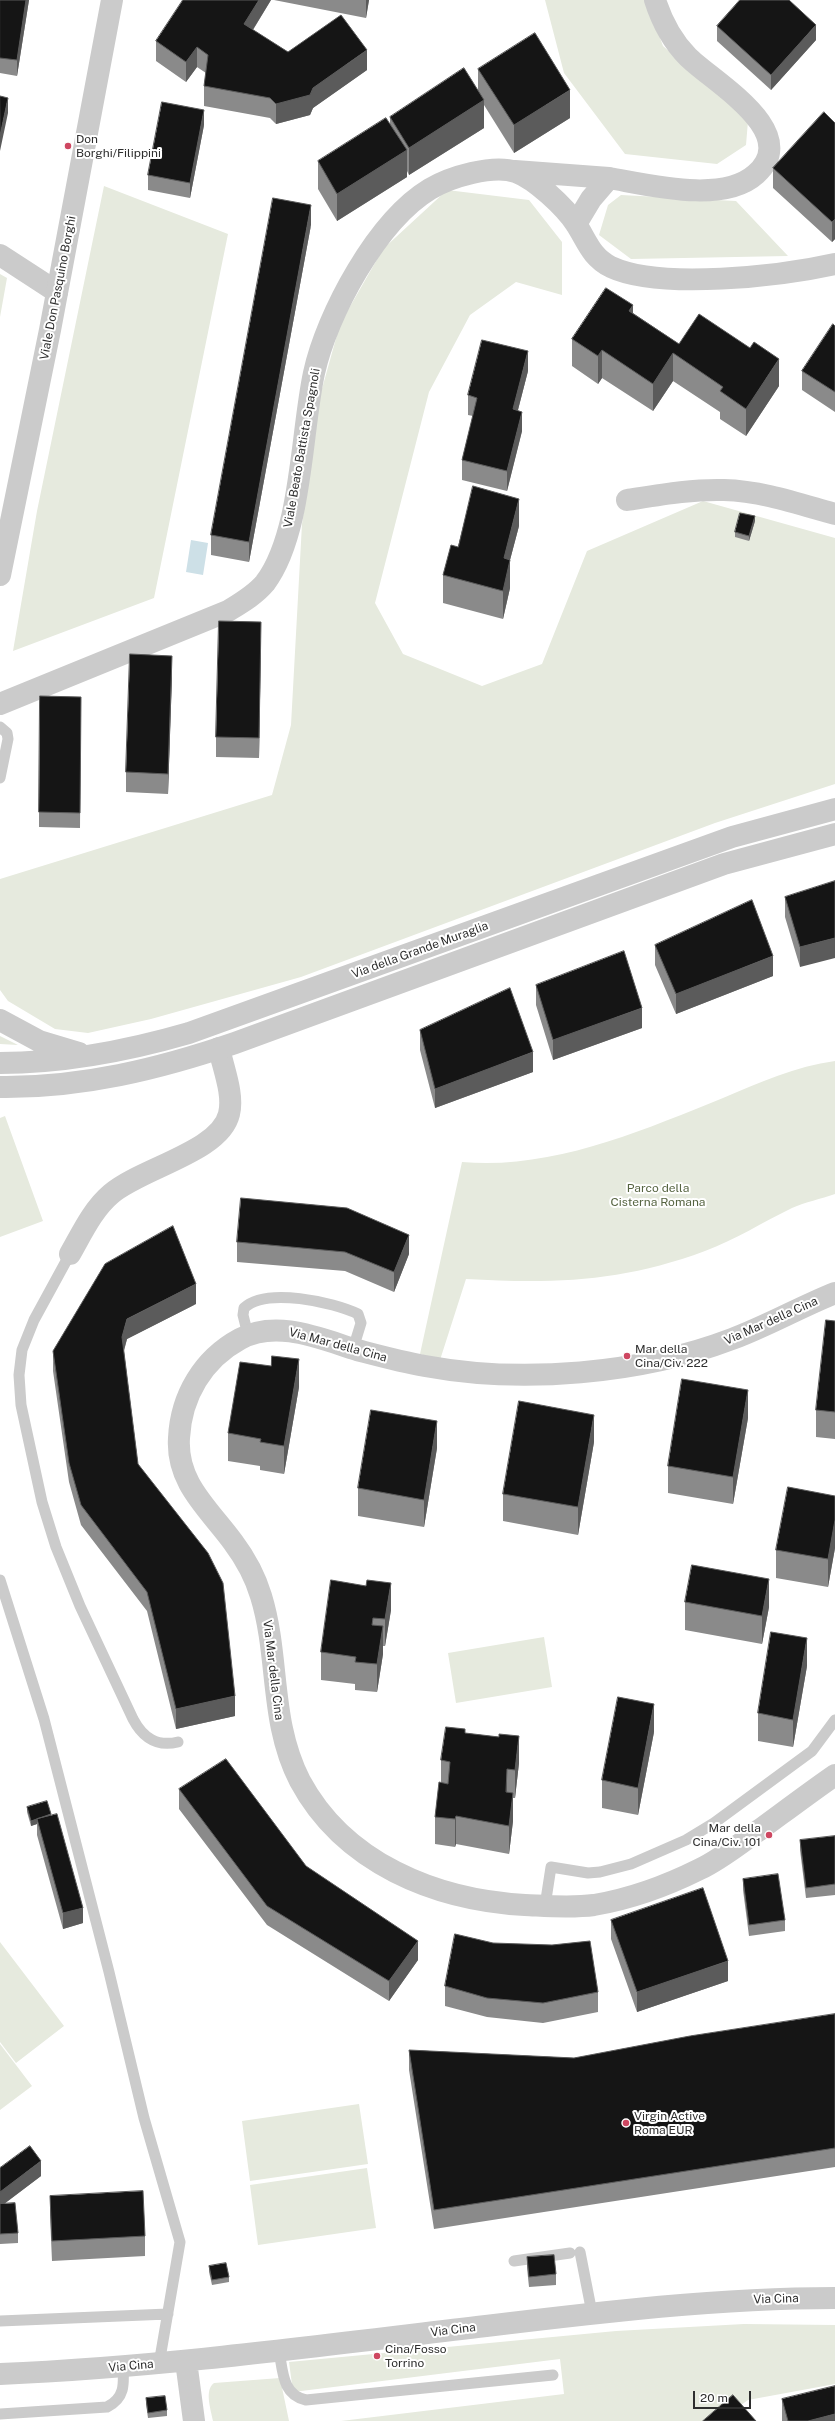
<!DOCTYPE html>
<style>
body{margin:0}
#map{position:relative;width:835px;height:2421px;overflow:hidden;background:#fff;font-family:"Public Sans",sans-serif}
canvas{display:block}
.scale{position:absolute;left:693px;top:2391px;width:58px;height:18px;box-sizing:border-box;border:2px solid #2e2e2e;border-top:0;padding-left:5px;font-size:12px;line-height:14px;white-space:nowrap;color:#2e2e2e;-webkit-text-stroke:3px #fff;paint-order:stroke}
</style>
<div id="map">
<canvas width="835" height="2421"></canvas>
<div class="scale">20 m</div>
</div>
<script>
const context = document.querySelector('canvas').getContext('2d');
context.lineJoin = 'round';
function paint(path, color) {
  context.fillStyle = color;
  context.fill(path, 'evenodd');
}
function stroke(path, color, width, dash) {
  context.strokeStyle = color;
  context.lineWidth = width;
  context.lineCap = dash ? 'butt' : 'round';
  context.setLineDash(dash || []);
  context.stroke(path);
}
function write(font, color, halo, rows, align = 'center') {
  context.font = font + ' "Public Sans",sans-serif';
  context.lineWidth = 4;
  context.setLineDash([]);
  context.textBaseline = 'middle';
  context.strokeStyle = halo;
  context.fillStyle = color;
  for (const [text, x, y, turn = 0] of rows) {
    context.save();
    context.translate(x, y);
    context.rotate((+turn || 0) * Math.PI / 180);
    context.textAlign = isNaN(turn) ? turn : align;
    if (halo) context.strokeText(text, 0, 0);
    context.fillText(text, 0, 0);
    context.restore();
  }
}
paint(new Path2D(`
 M545,0h101l17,46 85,75 -2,24 -29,19 -92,-10 -61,-81z
 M104,186l124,48 -74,364 -141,53 24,-140z
 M447,190l82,10 33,42v53l-46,-13 -46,33 -41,77 -54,211 28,51 79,32 60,-22 45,-113 116,-50 132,37v246l-120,39 -414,154 -150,42 -63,14 -33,-4 -47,-28 -8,-11v-111l272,-84 19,-70 11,-201 18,-128 20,-72 43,-75z
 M621,195l115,6 52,55 -157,3 -32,-24 9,-30z
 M0,274l7,4 -7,39z
 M0,1036l18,9 -18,-1z
 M835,1061v133c-14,5 -30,8 -43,14 -29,14 -57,32 -87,43 -83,31 -152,33 -239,28l-26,81 -20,-6 42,-192c90,8 179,-31 261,-64 36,-15 73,-32 112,-37z
 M5,1116l38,105 -43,16v-119z
 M544,1637l8,50 -96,16 -8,-50z
 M0,1942l64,84 -48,37 -16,-21z
 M0,2044l32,42 -32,24z
 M359,2104l9,60 -118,17 -8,-60z
 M367,2168l9,60 -118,17 -8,-60z
 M744,2324l91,1v59l-87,16 -29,21h-378l223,-27 -4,-35 -267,33 -4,-30 327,-31z
 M280,2378l9,43h-76c-2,-11 -9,-31 1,-38z`), '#e6eade');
paint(new Path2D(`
 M191,540l17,3 -5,32 -17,-3z`), '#cde0e7');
stroke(new Path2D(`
 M0,727l7,6 1,6 -8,39
 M70,1254l-36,66 -12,30 -3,25 2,30 21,97 14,45 24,59 53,113c10,19 24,28 45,23
 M248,1335l-5,-20 1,-7c22,-21 89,-6 114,6l3,9 -8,26
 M0,1580l44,139 65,253 35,146 36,124 -21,122
 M545,1906l6,-39 37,6 12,-1 31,-8 55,-24 28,-17 98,-72 23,-31
 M580,2252l12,61
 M514,2261l56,-8
 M0,2321l168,-7
 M279,2351c4,20 3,44 27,49l247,-25
 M0,2414l107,-7c18,-9 17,-23 16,-40`), '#cbcbcb', 11);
stroke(new Path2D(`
 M515,171l94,7
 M576,224l15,-25 18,-21c41,7 114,26 147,-4 47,-42 -43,-92 -68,-117 -16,-16 -26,-35 -33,-57
 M0,255l57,37
 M627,500c32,-5 65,-11 97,-10 38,1 75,14 111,24
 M0,704l228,-93c13,-8 27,-16 37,-28 37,-49 36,-150 49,-210 13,-59 63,-152 116,-184 20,-12 63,-25 86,-17 19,7 49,35 60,52 11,17 15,33 35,43 49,23 171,9 224,-3
 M70,1254c12,-21 23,-45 41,-60 30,-26 109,-42 118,-80 5,-20 -6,-46 -10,-66
 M835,1293c-35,14 -68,33 -103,46 -92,35 -210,45 -307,27 -23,-4 -45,-10 -68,-16 -36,-11 -80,-31 -117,-11 -37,20 -59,57 -61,99 -3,45 30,71 54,104 12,16 22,34 28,54 19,62 8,125 39,185 44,82 135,119 225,124 23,1 46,3 69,0 36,-6 74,-20 106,-36 21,-10 39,-25 58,-38 26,-19 51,-38 77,-56`), '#cbcbcb', 22);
stroke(new Path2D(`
 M0,575l50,-245 62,-330
 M0,1020l39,21 40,12
 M0,1063c65,0 127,-12 189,-30l543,-196 103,-28
 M0,1087c81,1 159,-18 235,-44l489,-179 111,-30
 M186,2361l8,60
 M0,2374c163,-7 325,-29 486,-48 116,-14 232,-28 349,-28`), '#cbcbcb', 22);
paint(new Path2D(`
 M0,0h29l-12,76 -17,-3z
 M271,0l-18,30 35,22 79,18 -54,38 -3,7 -34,9 -6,-6 -66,-12v-20l2,-13 -9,-6 -11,15 -30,-21v-20z
 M274,0h95l-3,18z
 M717,26l99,14 -45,50 -54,-49z
 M478,69l92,49 -56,35 -30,-48v23l-75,47 -2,-4v6l-70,44 -19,-32v-28l72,-38v-6l88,-26z
 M835,123v116l-3,3 -59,-54v-20z
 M204,125l-14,73 -42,-8v-15z
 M311,225l-62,337 -38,-7v-20z
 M633,313l46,31 100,42 -33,50 -26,-17v-7l-47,-31 -20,30 -51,-33 -4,6 -26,-18v-27z
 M835,326v86l-33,-22v-19z
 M528,371l-10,39 4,21 -15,60 -45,-11v-20l11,-44 -5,-1v-20z
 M755,521l-6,20 -14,-4v-5z
 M519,526l-9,34v28l-7,31 -60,-16v-28l15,-28z
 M261,641l-2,117 -43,-1v-20z
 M172,676l-4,118 -42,-2v-20z
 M81,697l-1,131 -41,-1v-15z
 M835,881l-35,86 -15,-50v-20z
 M655,945l118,31 -97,38 -21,-49z
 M536,985l106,43 -89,32 -17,-55z
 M420,1030l113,42 -98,36 -15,-58z
 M237,1242l172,12 -15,38 -49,-21 -108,-9z
 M196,1304l-69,35 -3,12 14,113 97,252 -59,13 -29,-118 -66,-86 -12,-43 -16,-111v-20z
 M835,1321v118l-19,-2v-27z
 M299,1387l-15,87 -24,-4v-4l-32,-5v-28z
 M748,1418l-15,86 -65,-11v-27z
 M594,1442l-16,93 -75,-14v-27z
 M437,1448l-13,79 -66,-11v-28z
 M835,1496v52l-7,39 -52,-9v-28z
 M331,1580l60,30 -6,36h-2v8l-6,38 -22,-2v-6l-34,-4v-28z
 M685,1602l84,5 -7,37 -77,-14z
 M807,1666l-14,81 -35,-6v-28z
 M654,1732l-16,83 -36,-7v-28z
 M465,1733l34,4 20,26 -4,35h-2v23l-4,33 -53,-10 -1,3 -20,-3v-27l6,-34v-23z
 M179,1789l127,77 112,94 -29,41 -122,-76 -88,-116z
 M27,1807l24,9 32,107 -20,6 -26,-94v-11l-6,2 -4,-14z
 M835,1836v59l-29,3 -6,-48v-10z
 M743,1879l42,41v11l-36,5 -6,-46z
 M611,1920l117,61 -91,31 -26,-73z
 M445,1986l153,6v20l-55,11 -56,-6 -42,-11z
 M835,2014v153l-401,62 -25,-159v-20l165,8z
 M0,2168l41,8 -37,28 14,29v10l-18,1z
 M50,2196l95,40v20l-93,5 -2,-45z
 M527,2257l29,17v11l-27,2 -2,-19z
 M209,2266l20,11v5l-17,3 -3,-13z
 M146,2398l21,12v6l-19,2 -2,-14z
 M782,2399l53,22h-53z`), '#8a8a8a');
paint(new Path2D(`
 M26,0h3l-12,76v-16z
 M259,0h12l-27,44v-20z
 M366,0h3l-3,18z
 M816,25v15l-45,50v-15z
 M197,47v20l-11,15v-20z
 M367,50v20l-54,38 -3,7 -34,9v-20l37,-16z
 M570,90v28l-56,35v-28z
 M8,98v15l-8,38v-15z
 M484,100v28l-75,47v-27z
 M204,110v15l-14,73v-15z
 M407,150v27l-70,44v-27z
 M311,205v20l-62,337v-20z
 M835,219v20l-3,3v-20z
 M633,305v28l-4,-22z
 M602,350v28l-4,6v-28z
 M528,351v20l-15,58v-20z
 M673,353v28l-20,30v-27z
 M779,359v27l-33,50v-27z
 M522,412v19l-15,60v-20z
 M519,499v27l-9,34v28l-7,31v-28l1,-33z
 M755,516v5l-6,20v-5z
 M261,622v19l-2,117v-20z
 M172,656v20l-4,118v-20z
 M835,938v20l-35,9v-20z
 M773,956v20l-97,38v-20z
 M642,1008v20l-89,32v-20z
 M533,1052v20l-98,36v-19z
 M409,1235v19l-15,38v-20z
 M196,1284v20l-69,35 -5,18v-20l5,-18z
 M299,1359v28l-15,87v-28z
 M748,1390v28l-15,86v-27z
 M594,1415v27l-16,93v-28z
 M437,1421v27l-13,79v-27z
 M835,1520v28l-7,39v-28z
 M769,1579v28l-7,37v-28z
 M391,1583v27l-6,36v-27z
 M383,1626v28l-6,38v-28z
 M807,1638v28l-14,81v-27z
 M235,1696v20l-59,13v-20z
 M654,1704v28l-16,83v-27z
 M519,1736v27l-4,35v-28z
 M507,1769v28l-1,-5z
 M513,1793v28l-4,33v-28z
 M51,1814v6l-14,-1v5l-6,2v-5z
 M456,1816v28l-1,3v-28z
 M83,1908v15l-20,6v-16z
 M418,1941v19l-29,41v-20z
 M728,1961v20l-91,31v-20z
 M41,2161v15l-41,31v-15z
 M835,2414v7h-27z`), '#5b5b5b');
const building = new Path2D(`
 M0,0h26l-9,60 -17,-2z
 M183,0h76l-15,24 44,28 53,-37 26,35 -54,38 -3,7 -34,9 -6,-6 -66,-12 4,-31 -11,-8 -11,15 -30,-21z
 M740,0h49l27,25 -45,50 -54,-49z
 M535,33l35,57 -56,35 -36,-56z
 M464,68l20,32 -75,48 -19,-31z
 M0,96l8,2 -8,38z
 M162,102l42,8 -14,73 -42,-8z
 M824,112l11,11v96l-3,3 -59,-54z
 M386,118l21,32 -70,44 -19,-33z
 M273,198l38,7 -62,337 -38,-7z
 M606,288l27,17 -4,6 50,33 20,-30 51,34 4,-6 25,17 -33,50 -26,-18 3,-4 -50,-34 -20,31 -51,-34 -4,6 -26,-17z
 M833,324l2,2v66l-33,-21z
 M482,340l46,11 -15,58 9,3 -15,59 -45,-11 15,-62 -9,-3z
 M473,486l46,13 -15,59 6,2 -7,31 -60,-16 8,-30 7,2z
 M740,513l15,3 -6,20 -14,-4z
 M219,621l42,1 -2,116 -43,-1z
 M130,654l42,2 -4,118 -42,-2z
 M40,696l41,1 -1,116 -41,-1z
 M835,881v57l-35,9 -15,-50z
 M752,900l21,56 -97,38 -21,-49z
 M624,951l18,57 -89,32 -17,-55z
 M510,988l23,64 -98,37 -15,-59z
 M241,1198l106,10 62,27 -15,37 -49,-20 -108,-10z
 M173,1226l23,58 -69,35 -5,18 16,127 70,89 15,30 12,113 -59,13 -29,-117 -66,-87 -12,-42 -16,-112 52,-87z
 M826,1320l9,1v91l-19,-2z
 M272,1356l27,3 -15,87 -24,-4 1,-3 -33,-6 12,-71 31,4z
 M682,1379l66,11 -15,87 -65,-11z
 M519,1401l75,14 -16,92 -75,-13z
 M371,1410l66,11 -13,79 -66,-12z
 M788,1487l47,9v24l-7,39 -52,-9z
 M692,1565l77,14 -7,37 -77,-14z
 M331,1580l35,6 1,-6 24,3 -6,36 -12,-1 -1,7 11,1 -6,38 -22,-2 1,-5 -35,-5z
 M771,1632l36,6 -14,82 -35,-7z
 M618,1697l36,7 -16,84 -36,-8z
 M446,1727l19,2v4l34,4v-3l20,2 -4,34 -8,-1 -1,23 7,1 -4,33 -53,-10 -1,3 -20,-2 4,-35 9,2 2,-22 -9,-2z
 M226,1759l80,107 112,75 -29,40 -122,-75 -88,-117z
 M47,1801l4,13 -20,7 -4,-14z
 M57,1814l26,94 -20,5 -26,-94z
 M835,1836v48l-29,4 -6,-48z
 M778,1874l7,46 -36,5 -6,-46z
 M703,1888l25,73 -91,31 -26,-72z
 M455,1934l38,9 59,2 38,-4 8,51 -55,11 -56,-5 -42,-12z
 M835,2014v134l-401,62 -25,-160 165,8 116,-22z
 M30,2146l11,15 -41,31v-24z
 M143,2191l2,45 -93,5 -2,-45z
 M15,2203l3,30 -18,1v-30z
 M554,2255l2,19 -27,3 -2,-20z
 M226,2263l3,14 -17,3 -3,-14z
 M835,2386v28l-27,7h-20l-6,-22z
 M733,2395l23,26h-53z
 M165,2396l2,14 -19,3 -2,-15z`);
paint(building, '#151515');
stroke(building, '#5b5b5b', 1);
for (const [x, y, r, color] of [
 [68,146,4,"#ce4761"],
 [627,1356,4,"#ce4761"],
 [769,1835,4,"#ce4761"],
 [626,2123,4,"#ce4761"],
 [377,2356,4,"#ce4761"]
]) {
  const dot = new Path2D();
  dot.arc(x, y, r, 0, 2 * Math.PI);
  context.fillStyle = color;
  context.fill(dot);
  stroke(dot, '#fff', 1.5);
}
write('12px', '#2e2e2e', '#fff', [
 ["Don",76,139],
 ["Borghi/Filippini",76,153],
 ["Mar della",635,1349],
 ["Cina/Civ. 222",635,1363],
 ["Mar della",761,1828,"right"],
 ["Cina/Civ. 101",761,1842,"right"],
 ["Virgin Active",634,2116],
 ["Roma EUR",634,2130],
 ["Cina/Fosso",385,2349],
 ["Torrino",385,2363]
], 'left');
write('12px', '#2e2e2e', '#fff', [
 ["Viale Don Pasquino Borghi",58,288,-79],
 ["Viale Beato Battista Spagnoli",302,448,-80],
 ["Via della Grande Muraglia",420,950,-20],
 ["Via Mar della Cina",771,1321,-24],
 ["Via Mar della Cina",338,1345,15],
 ["Via Mar della Cina",273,1670,83],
 ["Via Cina",776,2299,-2],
 ["Via Cina",453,2330,-7],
 ["Via Cina",131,2366,-5]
]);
write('12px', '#566441', '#fff', [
 ["Parco della",658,1188],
 ["Cisterna Romana",658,1202]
]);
</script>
